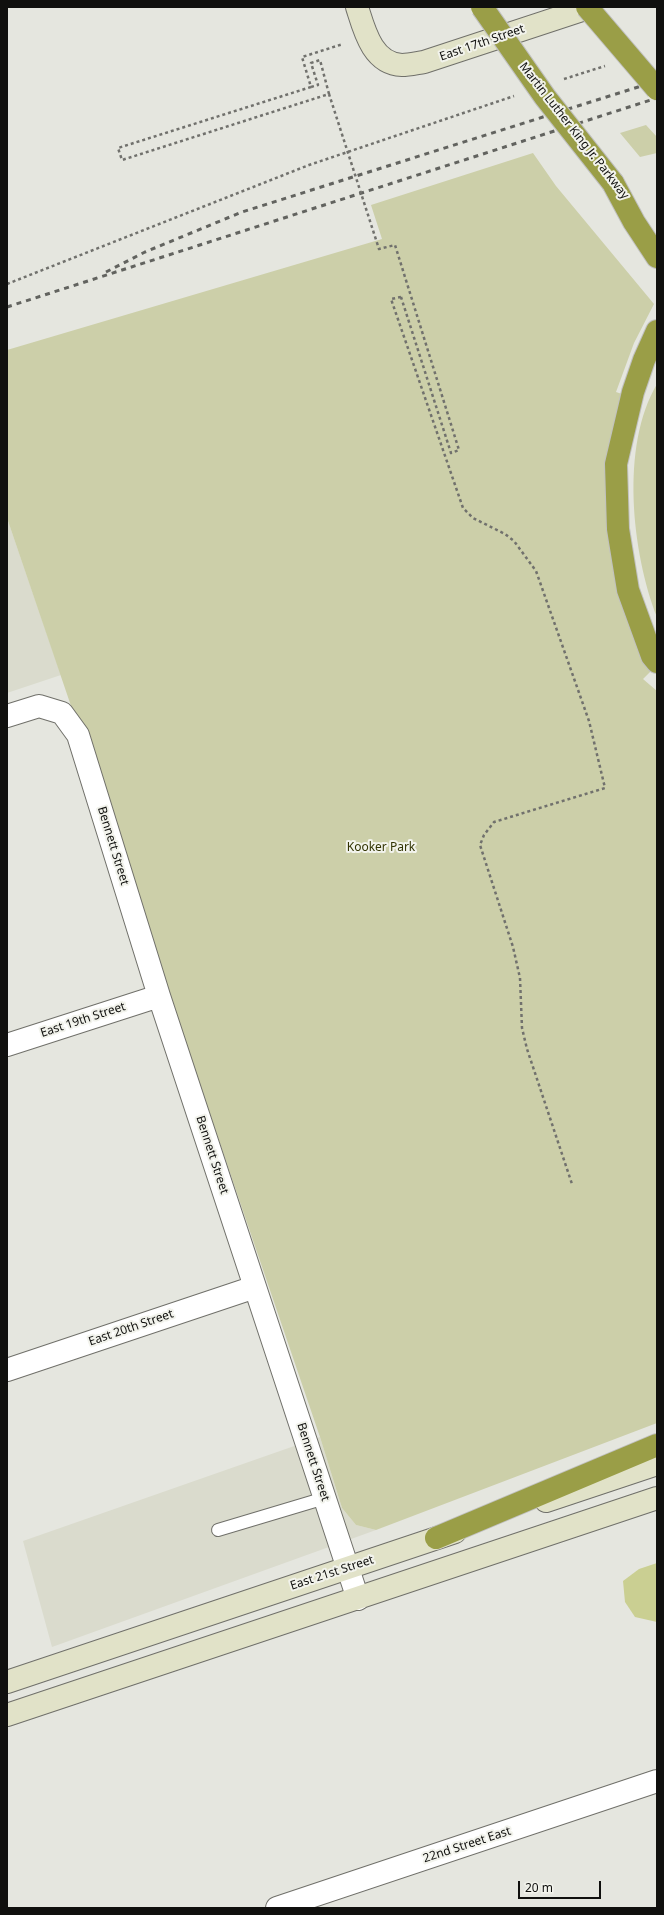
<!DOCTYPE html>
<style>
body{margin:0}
#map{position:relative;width:664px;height:1915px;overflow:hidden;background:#e5e6df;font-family:"Noto Sans",sans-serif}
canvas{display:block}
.frame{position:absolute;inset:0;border:8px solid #10100e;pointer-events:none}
.scale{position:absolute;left:518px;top:1881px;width:83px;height:18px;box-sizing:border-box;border:2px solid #10100e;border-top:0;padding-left:5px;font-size:12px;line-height:14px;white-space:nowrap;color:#10100e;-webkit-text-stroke:3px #f2f3ec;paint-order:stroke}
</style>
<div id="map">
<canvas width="664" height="1915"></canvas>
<div class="frame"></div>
<div class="scale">20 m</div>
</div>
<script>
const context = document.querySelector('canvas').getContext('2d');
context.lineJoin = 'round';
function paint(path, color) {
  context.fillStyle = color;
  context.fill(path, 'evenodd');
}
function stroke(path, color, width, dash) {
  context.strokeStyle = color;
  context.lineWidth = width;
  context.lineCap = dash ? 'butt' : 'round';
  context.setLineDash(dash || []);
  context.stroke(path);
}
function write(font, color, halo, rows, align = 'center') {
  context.font = font + ' "Noto Sans",sans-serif';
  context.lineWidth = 4;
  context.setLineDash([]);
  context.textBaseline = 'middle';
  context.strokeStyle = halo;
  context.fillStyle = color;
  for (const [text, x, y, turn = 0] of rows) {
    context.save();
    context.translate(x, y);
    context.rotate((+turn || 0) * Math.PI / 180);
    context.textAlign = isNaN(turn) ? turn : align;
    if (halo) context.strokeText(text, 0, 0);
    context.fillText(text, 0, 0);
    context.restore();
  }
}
paint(new Path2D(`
 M7,518l54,157 -54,18z
 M320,1437l22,71 14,17 20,5 -324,117 -29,-106z`), '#dadbcd');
paint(new Path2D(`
 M646,125l11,12v16l-17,4 -20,-24z
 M533,153l23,33 98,118 -20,39 -18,49 6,2 -13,77 43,199 -9,9 14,12v732l-281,107 -20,-5 -14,-17 -22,-71 -313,-919v-168l375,-111 -11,-34z
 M657,384v233c-25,-64 -37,-171 0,-233z`), '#cccfa9');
paint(new Path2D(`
 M657,1563v59l-22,-5 -10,-15 -2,-21 16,-12z`), '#cacf92');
const lane = new Path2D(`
 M218,1530l107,-32`);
const street = new Path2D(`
 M7,716l32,-10 23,7 16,22 81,261 199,603
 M7,1045l152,-49
 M7,1370l248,-83
 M277,1908l380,-127`);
const secondary = new Path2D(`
 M357,7c7,22 15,57 45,58 7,0 15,-2 22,-3l167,-55
 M546,1501l111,-37
 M7,1682l448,-150
 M7,1715l650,-217`);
const highway = new Path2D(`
 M613,183l21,39 23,35
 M657,331l-13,29 -11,32 -17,72 2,65 10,61 24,66 5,6
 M436,1538l221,-93`);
stroke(lane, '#70706a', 14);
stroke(street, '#70706a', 24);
stroke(secondary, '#70706a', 24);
stroke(highway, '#c1c1c0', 24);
stroke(new Path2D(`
 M564,79l41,-13
 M329,94l-9,-34 -9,3 7,22 -7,2 -9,-30 41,-13
 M7,284l302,-119 205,-69
 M401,297l-10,2 72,209 10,10 32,16 9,7 22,30 53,150 16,67 -111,34 -10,13 -4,10 33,102 7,31 2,50 5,21 45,135`), '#71716d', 2.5, [3, 3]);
stroke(lane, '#fff', 12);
stroke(street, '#fff', 22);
stroke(secondary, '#e1e2c8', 22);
stroke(highway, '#9a9e47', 22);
stroke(new Path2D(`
 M642,80l15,-6
 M106,272l39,-20 97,-40 415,-131
 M7,307l650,-209`), '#62635f', 3, [5, 5]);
const highwayBridge = new Path2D(`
 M482,7l63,90 68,86
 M587,7l70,82`);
stroke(highwayBridge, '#c1c1c0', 24, []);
stroke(new Path2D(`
 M311,87l-193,61 4,12 207,-66 50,155 16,-4 64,205 -8,3 -50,-156`), '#71716d', 2.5, [3, 3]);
stroke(highwayBridge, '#9a9e47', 22);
write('12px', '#10100e', '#f2f3ec', [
 ["East 17th Street",482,43,-19],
 ["Martin Luther King Jr. Parkway",574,131,52],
 ["Bennett Street",113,846,73],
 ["East 19th Street",83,1020,-18],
 ["Bennett Street",212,1155,72],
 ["East 20th Street",131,1328,-19],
 ["Bennett Street",313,1462,72],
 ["East 21st Street",332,1573,-18],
 ["22nd Street East",467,1845,-18]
]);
write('12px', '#323403', '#f2f3ec', [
 ["Kooker Park",381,848]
]);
</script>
